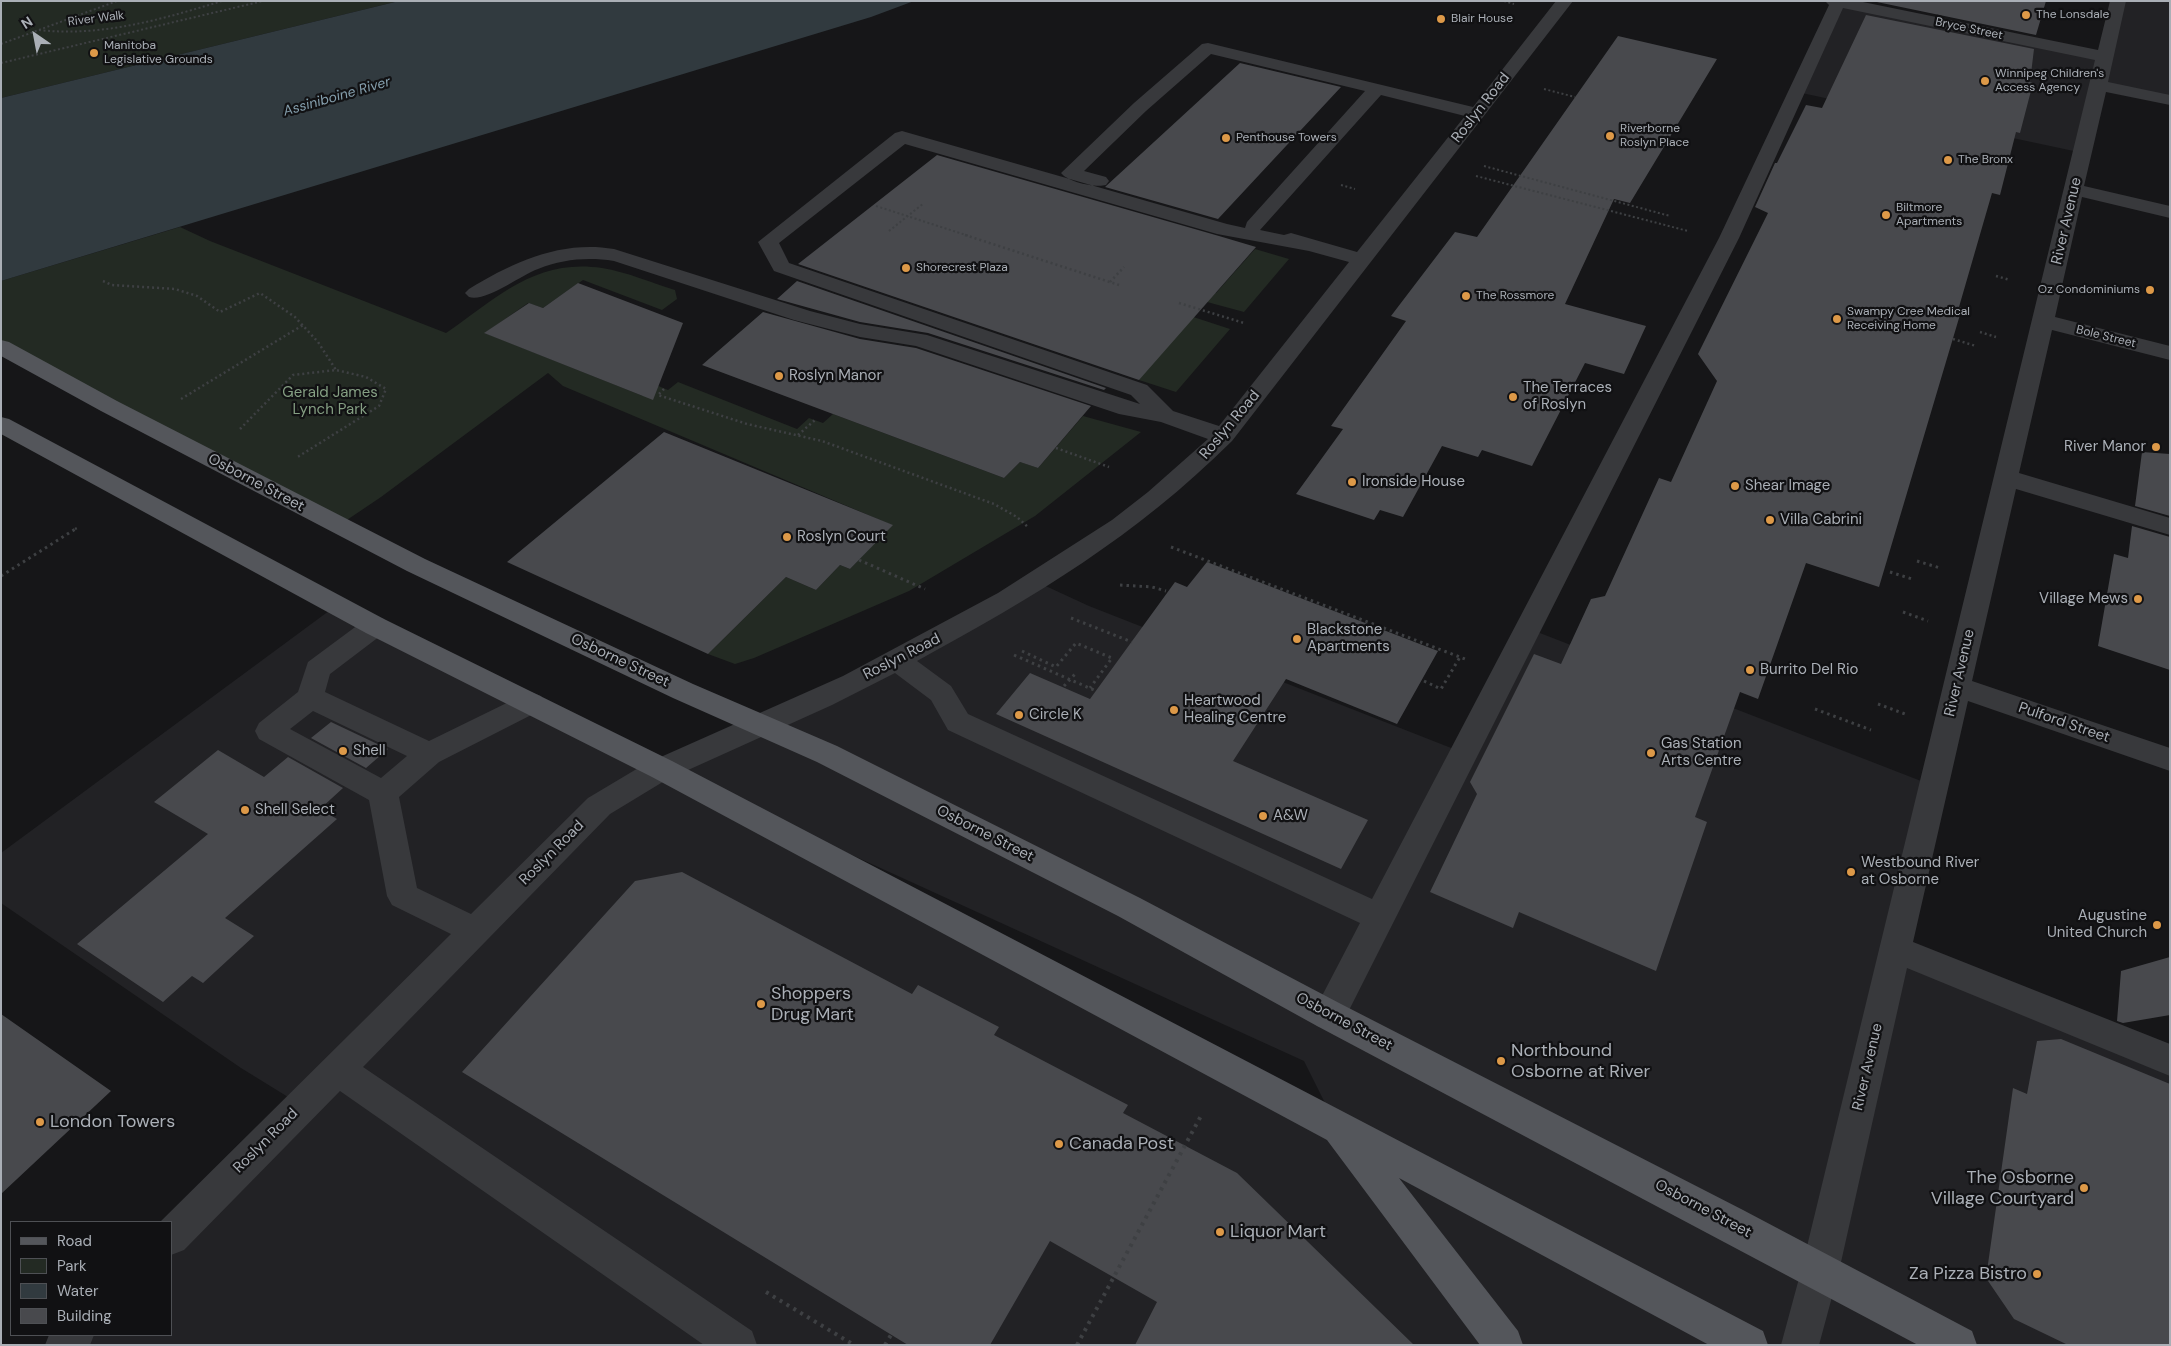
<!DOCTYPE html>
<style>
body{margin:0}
#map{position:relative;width:2171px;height:1346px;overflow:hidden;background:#161618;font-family:"DM Sans",sans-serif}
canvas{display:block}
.frame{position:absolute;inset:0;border:2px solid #aaafb6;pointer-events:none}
.legend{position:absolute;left:10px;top:1221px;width:162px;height:115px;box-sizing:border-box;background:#111113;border:1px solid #4e5054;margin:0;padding:6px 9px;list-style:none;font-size:15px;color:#aaafb6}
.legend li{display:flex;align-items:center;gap:10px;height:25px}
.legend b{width:25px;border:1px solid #4e5054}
.north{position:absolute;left:10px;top:10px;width:50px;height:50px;-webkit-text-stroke:4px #111113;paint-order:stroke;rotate:327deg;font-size:14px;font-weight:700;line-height:20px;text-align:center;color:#aaafb6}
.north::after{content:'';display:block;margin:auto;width:18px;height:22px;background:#aaafb6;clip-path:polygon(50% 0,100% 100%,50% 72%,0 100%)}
</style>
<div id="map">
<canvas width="2171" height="1346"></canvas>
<div class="frame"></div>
<ul class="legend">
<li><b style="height:6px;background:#54565b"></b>Road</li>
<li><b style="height:14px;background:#232a23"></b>Park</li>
<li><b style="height:14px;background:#313a3f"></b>Water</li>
<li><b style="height:14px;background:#48494d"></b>Building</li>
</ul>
<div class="north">N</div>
</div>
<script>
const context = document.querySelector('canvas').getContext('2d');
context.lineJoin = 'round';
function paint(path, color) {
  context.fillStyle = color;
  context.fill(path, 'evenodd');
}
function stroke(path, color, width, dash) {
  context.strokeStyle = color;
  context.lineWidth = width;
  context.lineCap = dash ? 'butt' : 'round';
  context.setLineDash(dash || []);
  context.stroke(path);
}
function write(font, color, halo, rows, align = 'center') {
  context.font = font + ' "DM Sans",sans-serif';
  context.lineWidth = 4.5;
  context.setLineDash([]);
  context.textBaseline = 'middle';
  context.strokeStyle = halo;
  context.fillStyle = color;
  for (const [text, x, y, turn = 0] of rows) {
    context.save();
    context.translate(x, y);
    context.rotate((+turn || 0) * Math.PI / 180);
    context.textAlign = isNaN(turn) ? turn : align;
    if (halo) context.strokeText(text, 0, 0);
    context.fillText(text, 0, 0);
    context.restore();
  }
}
paint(new Path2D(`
 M2118,1h52v99l-71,-15 -16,68 -286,-61 41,-90 267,55z
 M1037,582l52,24 375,147 63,-125 407,158 -38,163 274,109v287h-2106l11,-10h96v-98l130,-132 -60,-37 -240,-165v-50l336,-248 326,164 98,-45zM672,773l632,288 32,64z`), '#222225');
paint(new Path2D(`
 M1,1h398l-398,97z
 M180,227l30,14 236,92c51,-35 89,-75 156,-65 25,4 50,15 73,22l2,9 -15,11 -79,-30 -40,28 -15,-5 -43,30 158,63 13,-11 12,5 10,-8 119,47 12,-11 14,5 10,-9 171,64 16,-16 18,6 45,-52 58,16 -106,84 -126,75 -155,67 -19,6 -27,-10 78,-77 30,13 24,-25 10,4 42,-44 -329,-139 -15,-13 -167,124 -43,29 -337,-179v-66z
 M1255,249l34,10 -45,53 -59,-16 8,-9 23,6z
 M1172,310l58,19 -54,63 -37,-12z`), '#232a23');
paint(new Path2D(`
 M399,1h515l-43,16 -870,264v-183z`), '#313a3f');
paint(new Path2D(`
 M1872,1h174l-10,34z
 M1866,15l168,34 -4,33 3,1 -13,50 -4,-1 -16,63 -8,-2 -33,114 3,1 -83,279 -73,-24 -48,136 -18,-7 -45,125 12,5 -51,149 -137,-59 -6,16 -83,-36 47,-98 -7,-12 64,-128 27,10 30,-65 14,-3 54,-118 12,4 46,-101 -19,-27 70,-141 -13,-6 20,-44h2l29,-58 16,3z
 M1618,36l99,23 -87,144 -16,-4 -49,105 81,22 -22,48 -39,-11 -53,103 -50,-16 -4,7 -36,-11 -39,71 -23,-7 -6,10 -78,-26 47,-65 -12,-3 75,-105 -15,-5 64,-84 22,5z
 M1240,63l101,24 -123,132 -113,-32z
 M937,155l282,81 37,11 -117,133 -341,-116z
 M797,281l309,107 -2,2 -176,-57 -68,-11 -83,-23z
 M578,283l105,40 -30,77 -169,-67 45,-30 14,5z
 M763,312l97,27 56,9 175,58 -53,62 -18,-6 -16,16 -302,-113z
 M664,432l229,93 -43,44 -10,-4 -24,25 -30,-13 -78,77 -201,-92z
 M2142,452l28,2v62l-35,-10z
 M2132,526l38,11v133l-72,-24 16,-92 14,4z
 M1207,562l231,89 -41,73 -111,-45 -53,82 135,59 -27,49 -345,-155 34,-41 60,26 85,-117 12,5z
 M331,722l57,27 -22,19 -55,-30z
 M218,750l46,27 24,-20 55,31 -23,21 17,10 -112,99 29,18 -51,47 -11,-7 -29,26 -86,-58 131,-110 -54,-32z
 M682,872l230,122 6,-9 81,42 -5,8 134,70 -5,8 114,60 177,172h-279l22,-43 -107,-61 -60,104h-82l-446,-273 173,-191z
 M2170,957v58l-47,8 -6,-2 4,-50z
 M1,1014l110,77 -110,103z
 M2061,1039l109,45v261h-102l-54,-26 -28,-41 27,-190 14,6 10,-53z`), '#48494d');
stroke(new Path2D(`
 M1504,1l10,3
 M39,30c63,7 124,-11 183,-29
 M1,44l116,-43
 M1,63l262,-62
 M1544,89l31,8
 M1484,166l186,50
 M1476,176l212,55
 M1341,185l14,4
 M876,206l93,30
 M889,231l35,-28`), '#3e4043', 2, [2, 2.5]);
stroke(new Path2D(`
 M965,235l154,50
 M1996,276l14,4
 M103,281l9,4 63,4 22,7 23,16 40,-19 35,24 23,25 18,28
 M1110,282l14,-15
 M1179,303l65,20
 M1980,332l16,5
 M1953,339l23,7
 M664,389l-6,6 89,29 75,17 172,63 23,13 12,11
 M181,399l122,-74
 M240,429l53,-54 43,-5 30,7 20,12 -7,17 -83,52
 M798,435l17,-15
 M1056,448l53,19
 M75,529l2,-1`), '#3e4043', 2.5, [2, 3]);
stroke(new Path2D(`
 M1171,547l294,112
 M859,560l66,29
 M1917,561l23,7
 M1890,572l22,7
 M1,576l76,-48
 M1120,585l32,2 14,4
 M1903,612l25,9
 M1071,618l61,24
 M1022,651l34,16 20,-24 36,15 -22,30
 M1014,655l82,36
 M1424,681l17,8 19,-32
 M1064,686l12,-13
 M1878,704l27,10
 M1815,709l56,21`), '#3e4043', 3, [2.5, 4]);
stroke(new Path2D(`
 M766,1292l88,53
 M885,1345l6,-10
 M1077,1345l125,-231`), '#3e4043', 4, [3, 5]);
paint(new Path2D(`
 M1556,1h17l-341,440c-97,96 -196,155 -315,220l34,25 17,28 404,185 347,-661 110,-233 -4,-4h33l240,49 12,-49h16l-18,81 62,13v10l-64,-13 -22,94 86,20v12l-88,-21 -27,120 115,29v14l-118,-30 -33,143 151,45v17l-154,-46 -44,192 198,67v23l-202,-70 -55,241 257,102v32l-263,-108 -68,303 -20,74h-38l20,-74 294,-1211 -252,-52 -104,230 -398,788 -12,4 -12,-4 -5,-11 48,-92 -412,-193 -17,-30 -36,-27 -63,32 -166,75 -56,34 -247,253 389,264 5,14h-53l-364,-254 -156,159 -13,5v-33h-11l291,-288 -59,-29 -5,-9 -18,-96 -110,-61 -4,-8 4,-8 39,-31 10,-30 58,-43 9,-3 9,3 4,7 -4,7 -54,41 -5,18 104,49 92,-45 10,-4 10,4 4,7 -4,7 -102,52 -40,35 18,91 54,26 117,-116 57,-34 198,-88 155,-83 114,-73 36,-28 60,-53 -47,-17 -42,-8 -203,-68 -56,-9 -66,-17 -180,-59c-26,-4 -51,-2 -76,8 -19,7 -51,33 -69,28l-4,-4 4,-4c44,-27 92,-49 145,-40l196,62 50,13 67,11 213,69 -9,-9 -357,-124 -16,-29 137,-109 7,-2 325,93 18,4 2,-6 118,-131 -154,-37 -65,57 -62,60 22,6 3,4 -3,4c-11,3 -38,-3 -45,-12l73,-70 68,-59 6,-1 265,64zM1381,95l84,21 -108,136 -66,-19 -7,2 -24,-5zM905,144l312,90 92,17 40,11 -130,164 -46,-15 -26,-26 -358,-122 -10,-20zM313,711l94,45 -26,22 -91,-49z
 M49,1335h45l-4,10h-45z`), '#38393c');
paint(new Path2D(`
 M1,340l8,2 108,59 308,158 268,125 144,62 303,152 201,106 402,206 229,121 5,14h-59l-601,-319 -199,-110 -301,-154 -144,-64 -266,-127 -306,-160 -100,-55z
 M1,417l8,2 375,200 288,142 1091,570 5,14h-59l-310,-167 119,153 5,14h-43l-153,-205 -675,-363 -286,-144 -365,-199z`), '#54565b');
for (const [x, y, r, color] of [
 [2026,15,5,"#dd9948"],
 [1441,19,5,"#dd9948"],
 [94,53,5,"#dd9948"],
 [1985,81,5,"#dd9948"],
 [1610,136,5,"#dd9948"],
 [1226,138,5,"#dd9948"],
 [1948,160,5,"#dd9948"],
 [1886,215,5,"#dd9948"],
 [906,268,5,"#dd9948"],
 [2150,290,5,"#dd9948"],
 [1466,296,5,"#dd9948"],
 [1837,319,5,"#dd9948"],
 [779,376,5,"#dd9948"],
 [1513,397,5,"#dd9948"],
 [2156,447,5,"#dd9948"],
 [1352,482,5,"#dd9948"],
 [1735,486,5,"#dd9948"],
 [1770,520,5,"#dd9948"],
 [787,537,5,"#dd9948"],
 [2138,599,5,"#dd9948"],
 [1297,639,5,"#dd9948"],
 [1750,670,5,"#dd9948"],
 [1174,710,5,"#dd9948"],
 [1019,715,5,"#dd9948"],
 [343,751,5,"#dd9948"],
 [1651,753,5,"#dd9948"],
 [245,810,5,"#dd9948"],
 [1263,816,5,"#dd9948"],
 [1851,872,5,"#dd9948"],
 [2157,925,5,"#dd9948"],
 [761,1004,5,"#dd9948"],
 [1501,1061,5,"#dd9948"],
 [40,1122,5,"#dd9948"],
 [1059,1144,5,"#dd9948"],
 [2084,1188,5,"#dd9948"],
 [1220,1232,5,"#dd9948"],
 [2037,1274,5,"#dd9948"]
]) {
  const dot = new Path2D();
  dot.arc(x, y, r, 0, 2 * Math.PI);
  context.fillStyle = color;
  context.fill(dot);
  stroke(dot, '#111113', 2);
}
write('12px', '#aaafb6', '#111113', [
 ["The Lonsdale",2036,15],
 ["Blair House",1451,19],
 ["Manitoba",104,46],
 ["Legislative Grounds",104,60],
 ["Winnipeg Children's",1995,74],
 ["Access Agency",1995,88],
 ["Riverborne",1620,129],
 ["Roslyn Place",1620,143],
 ["Penthouse Towers",1236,138],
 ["The Bronx",1958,160],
 ["Biltmore",1896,208],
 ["Apartments",1896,222],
 ["Shorecrest Plaza",916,268],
 ["Oz Condominiums",2140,290,"right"],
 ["The Rossmore",1476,296],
 ["Swampy Cree Medical",1847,312],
 ["Receiving Home",1847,326]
], 'left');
write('12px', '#aaafb6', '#111113', [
 ["River Walk",96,19,-7],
 ["Bryce Street",1969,29,12],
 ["Bole Street",2106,337,14]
]);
write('italic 14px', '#859fad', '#111113', [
 ["Assiniboine River",337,97,-16]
]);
write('15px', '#aaafb6', '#111113', [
 ["Roslyn Road",1481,108,-52],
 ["River Avenue",2067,221,-77],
 ["Roslyn Road",1230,425,-50],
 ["Osborne Street",256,483,28],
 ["Roslyn Road",902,657,-27],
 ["Osborne Street",620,661,25],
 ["River Avenue",1960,673,-77],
 ["Pulford Street",2064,723,19],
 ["Osborne Street",985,834,27],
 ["Roslyn Road",552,853,-45],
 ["Osborne Street",1344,1022,28],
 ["River Avenue",1868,1067,-77],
 ["Roslyn Road",266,1141,-45],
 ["Osborne Street",1703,1209,28]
]);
write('15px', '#aaafb6', '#111113', [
 ["Roslyn Manor",789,376],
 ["The Terraces",1523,388],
 ["of Roslyn",1523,405],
 ["River Manor",2146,447,"right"],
 ["Ironside House",1362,482],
 ["Shear Image",1745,486],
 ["Villa Cabrini",1780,520],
 ["Roslyn Court",797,537],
 ["Village Mews",2128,599,"right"],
 ["Blackstone",1307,630],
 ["Apartments",1307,647],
 ["Burrito Del Rio",1760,670],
 ["Heartwood",1184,701],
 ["Healing Centre",1184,718],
 ["Circle K",1029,715],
 ["Gas Station",1661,744],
 ["Arts Centre",1661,761],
 ["Shell",353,751],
 ["Shell Select",255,810],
 ["A&W",1273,816],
 ["Westbound River",1861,863],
 ["at Osborne",1861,880],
 ["Augustine",2147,916,"right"],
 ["United Church",2147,933,"right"]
], 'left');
write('15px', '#859f83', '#111113', [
 ["Gerald James",330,393],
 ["Lynch Park",330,410]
]);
write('18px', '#aaafb6', '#111113', [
 ["Shoppers",771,994],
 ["Drug Mart",771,1015],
 ["Northbound",1511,1051],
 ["Osborne at River",1511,1072],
 ["London Towers",50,1122],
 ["Canada Post",1069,1144],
 ["The Osborne",2074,1178,"right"],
 ["Village Courtyard",2074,1199,"right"],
 ["Liquor Mart",1230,1232],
 ["Za Pizza Bistro",2027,1274,"right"]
], 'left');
</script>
